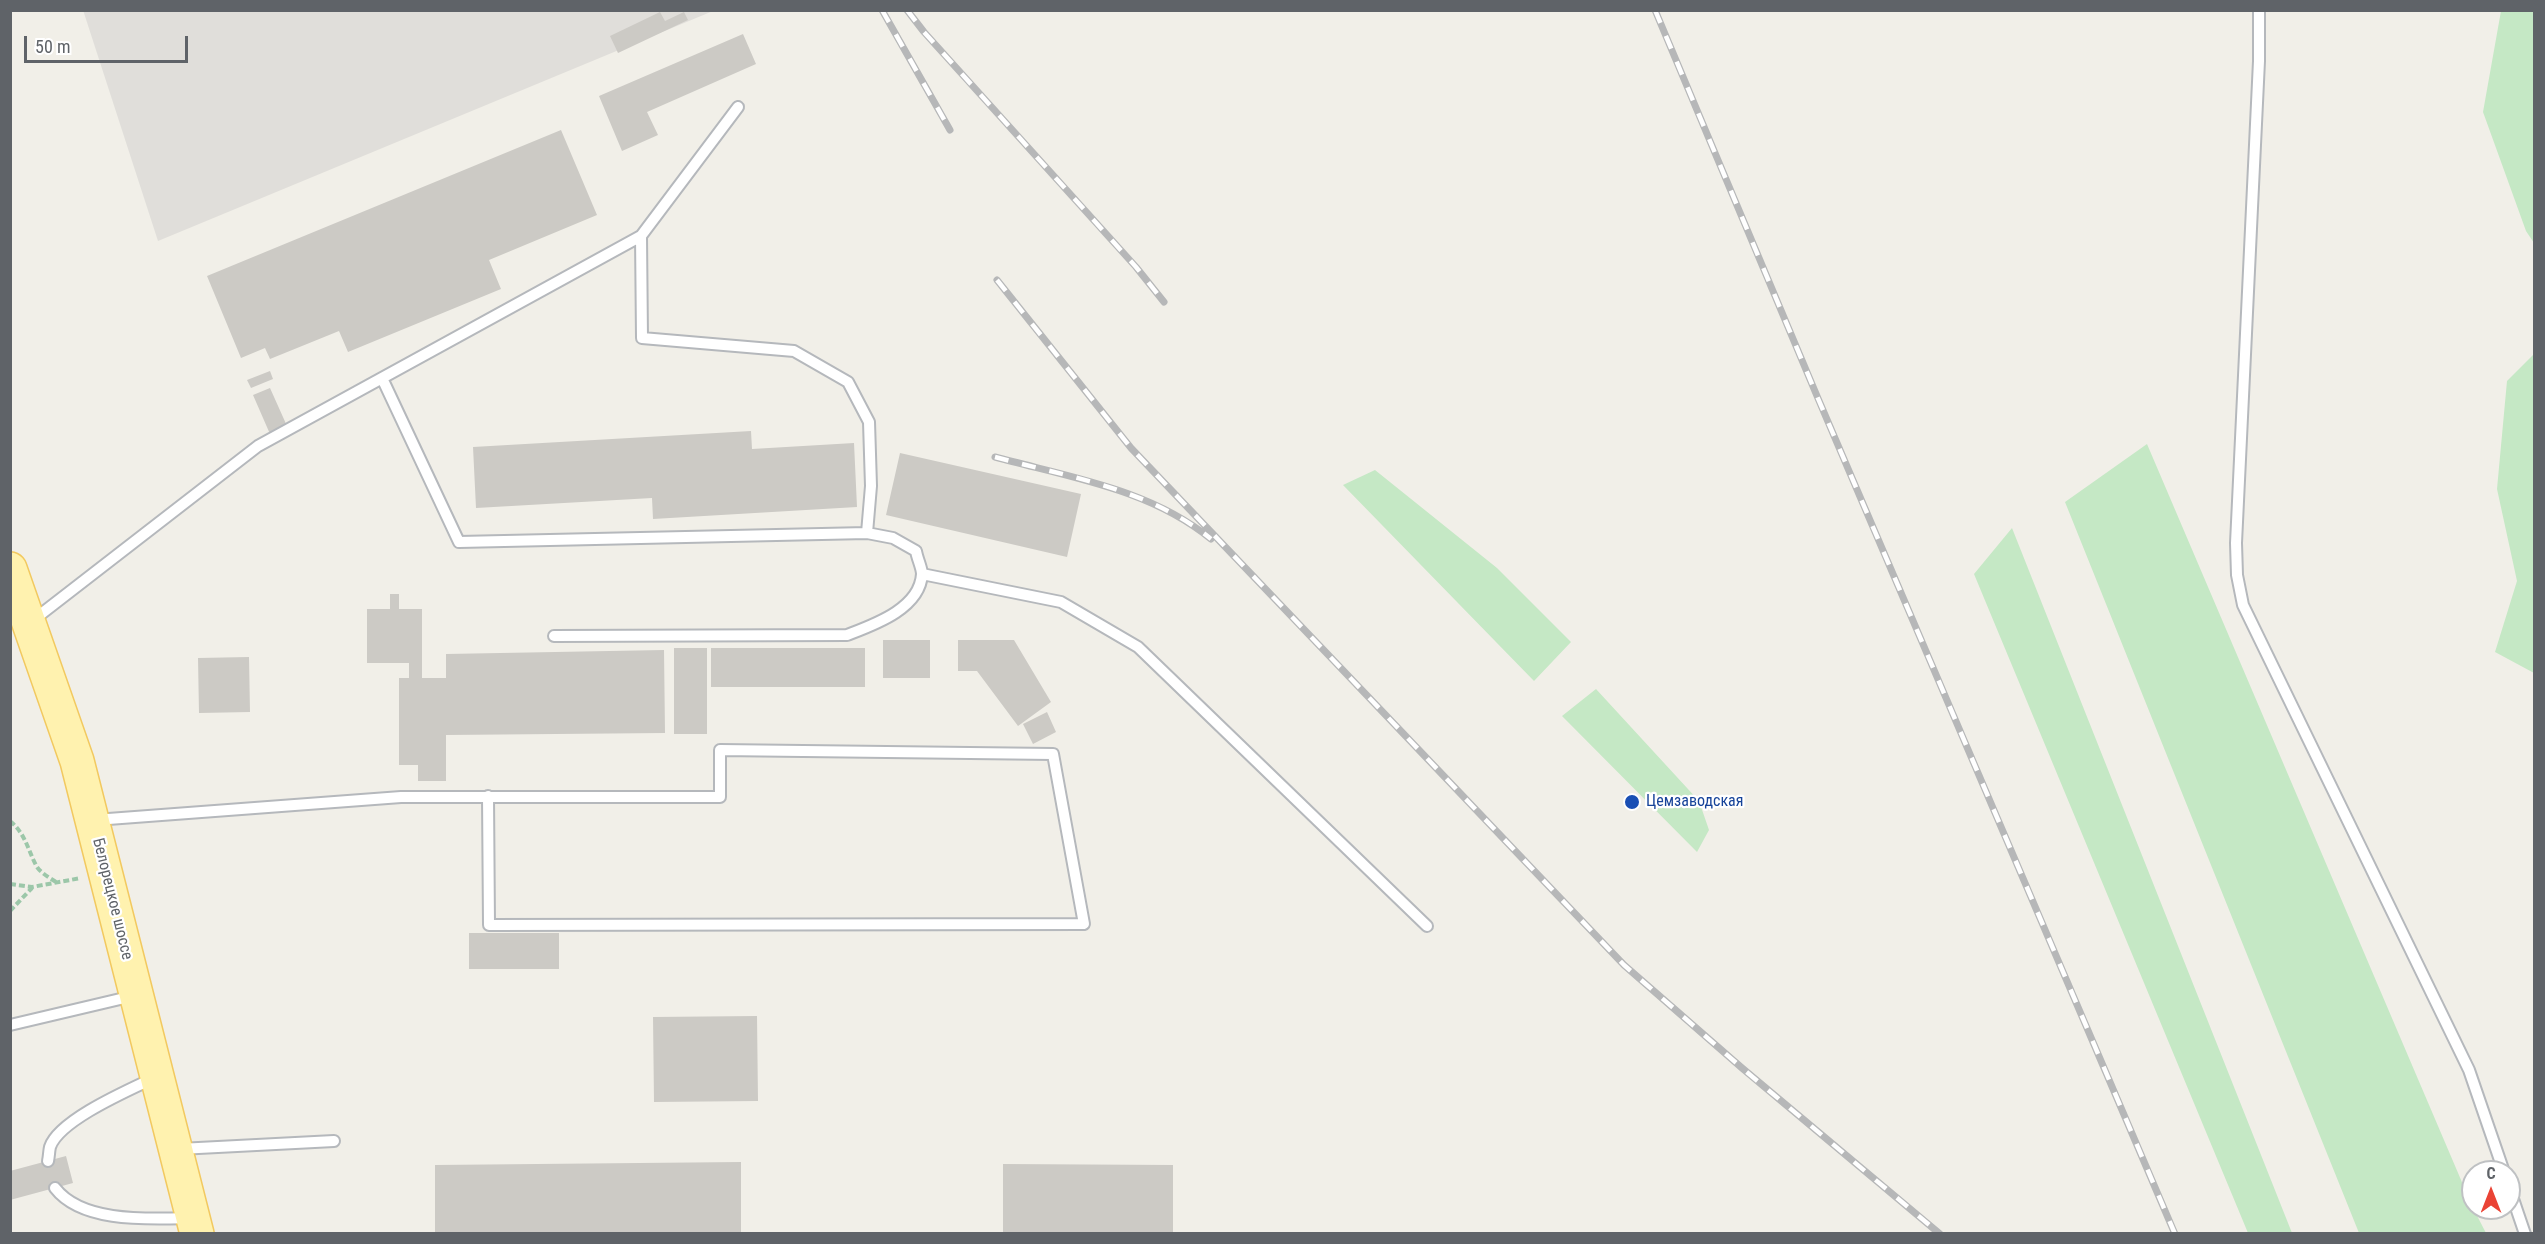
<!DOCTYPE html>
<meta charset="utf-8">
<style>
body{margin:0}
#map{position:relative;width:2545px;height:1244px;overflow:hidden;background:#f1efe8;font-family:"Roboto Condensed",sans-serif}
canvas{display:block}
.frame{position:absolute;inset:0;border:12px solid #5f6368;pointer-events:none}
.north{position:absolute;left:2461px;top:1160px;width:60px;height:60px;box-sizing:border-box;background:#fff;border:2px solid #bfc1c3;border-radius:50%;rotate:0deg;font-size:16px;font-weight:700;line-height:24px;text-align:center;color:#5f6368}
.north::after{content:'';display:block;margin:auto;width:21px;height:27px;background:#ea4335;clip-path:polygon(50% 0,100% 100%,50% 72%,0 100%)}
.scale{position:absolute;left:24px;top:36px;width:164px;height:27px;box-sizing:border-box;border:3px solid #5f6368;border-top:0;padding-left:8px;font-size:18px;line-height:21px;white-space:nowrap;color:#5f6368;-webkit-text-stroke:4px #fff;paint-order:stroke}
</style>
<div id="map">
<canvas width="2545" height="1244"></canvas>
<div class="frame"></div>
<div class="north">С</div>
<div class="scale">50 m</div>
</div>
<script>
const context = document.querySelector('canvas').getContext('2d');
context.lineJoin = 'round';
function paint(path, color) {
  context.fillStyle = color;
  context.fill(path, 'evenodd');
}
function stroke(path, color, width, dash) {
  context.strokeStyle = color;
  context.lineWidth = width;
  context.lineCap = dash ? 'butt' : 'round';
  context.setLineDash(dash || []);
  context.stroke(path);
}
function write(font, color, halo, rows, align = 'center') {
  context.font = font + ' "Roboto Condensed",sans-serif';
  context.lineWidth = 4.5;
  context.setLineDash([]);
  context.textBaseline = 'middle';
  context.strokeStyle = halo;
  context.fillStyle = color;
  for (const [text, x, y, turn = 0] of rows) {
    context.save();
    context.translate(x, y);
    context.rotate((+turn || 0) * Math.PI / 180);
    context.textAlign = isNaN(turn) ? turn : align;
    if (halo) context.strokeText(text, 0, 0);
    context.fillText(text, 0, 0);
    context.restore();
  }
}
paint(new Path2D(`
 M83,10l630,1 -555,230z`), '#e0deda');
paint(new Path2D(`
 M2501,11h33v232l-8,-12 -43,-119z
 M2534,354v319l-39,-21 22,-71 -20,-92 10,-108z
 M2147,444l326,764 13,25h-127l-294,-731z
 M1375,470l122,98 74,74 -37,39 -191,-196z
 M2012,528l280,705h-44l-274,-659z
 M1596,689l103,112 10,29 -12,22 -135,-136z`), '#c5e8c5');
paint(new Path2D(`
 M660,12l5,9 19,-9 4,8 -70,33 -8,-17z
 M743,34l13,30 -109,48 11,23 -36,16 -23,-55z
 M561,130l36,85 -108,45 12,29 -153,63 -9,-21 -69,28 -5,-11 -24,10 -34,-82z
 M270,371l3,8 -22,9 -4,-8z
 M270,388l17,38 -17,8 -17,-39z
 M751,431l1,18 102,-6 3,64 -204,12 -1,-21 -176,10 -3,-61z
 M900,453l181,41 -14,63 -181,-42z
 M390,594h9v15h23v69h24v-24l218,-4 1,83 -219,2v46h-28v-16h-19v-87h10v-15h-42v-54h23z
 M883,640h47v38h-47z
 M958,640h56l37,62 -33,24 -41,-55h-19z
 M674,648h33v86h-33z
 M711,648h154v39h-154z
 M249,657l1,55 -51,1 -1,-55z
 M1047,712l9,20 -23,12 -10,-20z
 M469,933h90v36h-90z
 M757,1016l1,85 -104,1 -1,-85z
 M66,1156l7,27 -63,17v-29z
 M741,1162v72h-306v-69z
 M1003,1164l170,1v69h-170z`), '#cccac5');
const lane = new Path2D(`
 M2259,10v51l-23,482 1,32 6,30 226,465 35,102
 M382,378l77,164 408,-9
 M922,574l139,28 77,45 289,279
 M32,621l226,-175 383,-210 97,-129
 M554,636l293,-1c26,-10 73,-26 75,-61 0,-6 -5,-16 -6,-23l-23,-13 -26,-5 4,-47 -2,-64 -21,-40 -54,-31 -152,-13 -1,-102
 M95,820l306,-23h319v-47l333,4 31,170 -595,1 -1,-129
 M10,1025l123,-29
 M179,1149l155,-8
 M48,1161c1,-4 1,-10 2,-14 9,-27 79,-57 104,-69
 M2509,1187l16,47
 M55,1188c27,35 93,31 134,30`);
const primary = new Path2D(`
 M10,569l67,192 120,473`);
stroke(lane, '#b5b8bc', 14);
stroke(primary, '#f2c960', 36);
stroke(new Path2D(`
 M10,821c16,13 18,30 27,46 4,6 13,11 19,15
 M10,884l22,3 49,-9
 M10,911l22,-23`), '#9cc7a9', 4, [6, 3]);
stroke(lane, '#fff', 10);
stroke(primary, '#fff2af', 33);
const rail = new Path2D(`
 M882,10l68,120
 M907,10l17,22 212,235 28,35
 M1655,10l162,386 358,838
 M997,280l134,168 493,517 118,103 198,166
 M995,457c74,20 155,32 216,82`);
stroke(rail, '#b6b7b8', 7);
stroke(rail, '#fff', 4.5, [14]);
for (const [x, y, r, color] of [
 [1632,802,8,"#1a4fb4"]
]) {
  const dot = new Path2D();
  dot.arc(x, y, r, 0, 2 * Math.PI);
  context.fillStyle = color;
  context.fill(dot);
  stroke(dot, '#fff', 2);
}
write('16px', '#164399', '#fff', [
 ["Цемзаводская",1646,802]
], 'left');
write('16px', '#5f6368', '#fff', [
 ["Белорецкое шоссе",112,899,76]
]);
</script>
